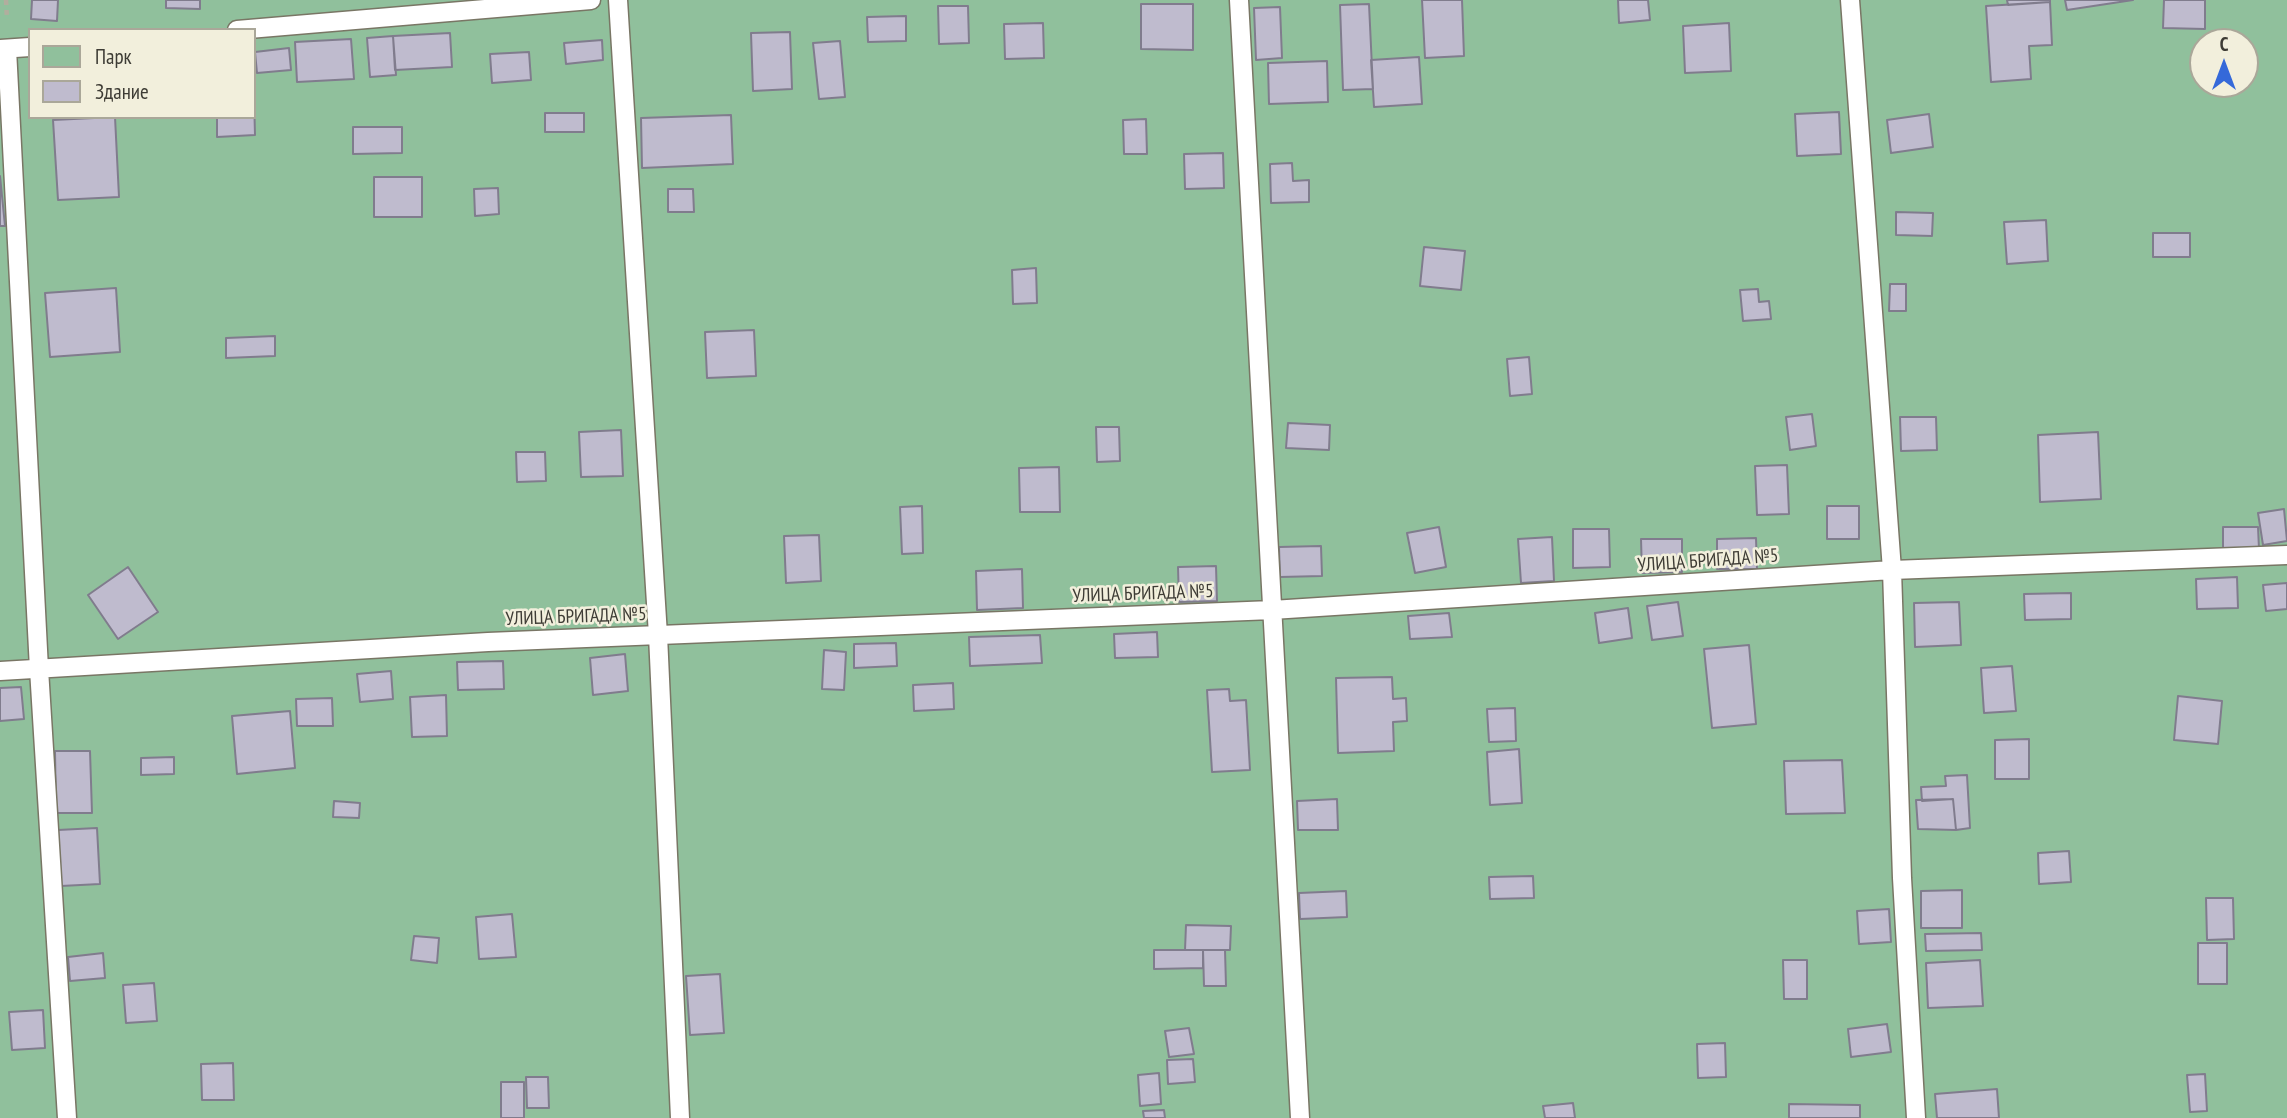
<!DOCTYPE html>
<meta charset="utf-8">
<style>
body{margin:0}
#map{position:relative;width:2287px;height:1118px;overflow:hidden;background:#e5e2ce;font-family:"PT Sans Narrow",sans-serif}
canvas{display:block}
.legend{position:absolute;left:28px;top:28px;width:228px;height:91px;box-sizing:border-box;background:#f2efdc;border:2px solid #aaa799;margin:0;padding:9px 12px;list-style:none;font-size:21px;color:#3e3c35}
.legend li{display:flex;align-items:center;gap:14px;height:35px}
.legend b{width:35px;border:2px solid #aaa799}
.north{position:absolute;left:2189px;top:28px;width:70px;height:70px;box-sizing:border-box;background:#f2efdc;border:2px solid #aaa799;border-radius:50%;rotate:0deg;font-size:19px;font-weight:700;line-height:28px;text-align:center;color:#3e3c35}
.north::after{content:'';display:block;margin:auto;width:24px;height:32px;background:#3569d9;clip-path:polygon(50% 0,100% 100%,50% 72%,0 100%)}
</style>
<div id="map">
<canvas width="2287" height="1118"></canvas>
<ul class="legend">
<li><b style="height:19px;background:#90c09c"></b>Парк</li>
<li><b style="height:19px;background:#bfbbce"></b>Здание</li>
</ul>
<div class="north">С</div>
</div>
<script>
const context = document.querySelector('canvas').getContext('2d');
context.lineJoin = 'round';
function paint(path, color) {
  context.fillStyle = color;
  context.fill(path, 'evenodd');
}
function stroke(path, color, width, dash) {
  context.strokeStyle = color;
  context.lineWidth = width;
  context.lineCap = dash ? 'butt' : 'round';
  context.setLineDash(dash || []);
  context.stroke(path);
}
function write(font, color, halo, rows, align = 'center') {
  context.font = font + ' "PT Sans Narrow",sans-serif';
  context.lineWidth = 5;
  context.setLineDash([]);
  context.textBaseline = 'middle';
  context.strokeStyle = halo;
  context.fillStyle = color;
  for (const [text, x, y, turn = 0] of rows) {
    context.save();
    context.translate(x, y);
    context.rotate((+turn || 0) * Math.PI / 180);
    context.textAlign = isNaN(turn) ? turn : align;
    if (halo) context.strokeText(text, 0, 0);
    context.fillText(text, 0, 0);
    context.restore();
  }
}
paint(new Path2D(`
 M0,0h2287v1118h-2287zM30,30h224v87h-224zM2203,42h42v42h-42z`), '#90c09c');
const building = new Path2D(`
 M32,0h26l-1,21 -26,-2z
 M166,0h34v9l-34,-1z
 M1422,0h40l2,56 -39,2z
 M1618,0h30l2,20 -31,3z
 M2007,0h43v2l-42,3z
 M2065,0h68l-66,10z
 M2164,0h41v29l-42,-1z
 M2050,2l2,43 -23,1 2,33 -40,3 -5,-76z
 M1141,4h52v46l-52,-1z
 M1369,4l4,85 -30,1 -3,-85z
 M938,6h30l1,37 -30,1z
 M1280,7l2,51 -26,2 -2,-52z
 M906,16v25l-38,1 -1,-25z
 M1043,23l1,35 -39,1 -1,-35z
 M1729,23l2,48 -46,2 -2,-47z
 M790,32l2,57 -39,2 -2,-58z
 M450,33l2,34 -57,3 -2,-34z
 M393,36l3,39 -26,2 -3,-39z
 M351,39l3,40 -57,3 -2,-40z
 M602,40l1,20 -37,4 -2,-21z
 M840,41l5,56 -26,2 -6,-56z
 M289,48l2,22 -34,3 -2,-21z
 M529,52l2,28 -39,3 -2,-29z
 M1419,57l3,47 -48,3 -3,-47z
 M1327,61l1,41 -59,2 -1,-41z
 M254,97l1,38 -38,2v-20h37z
 M1839,112l2,42 -44,2 -2,-42z
 M545,113h39v19h-39z
 M1929,114l4,33 -42,6 -4,-33z
 M731,115l2,49 -91,4 -1,-50z
 M115,117l4,80 -61,3 -5,-80z
 M1146,119l1,35h-23l-1,-34z
 M353,127h49v26l-49,1z
 M1223,153l1,35 -39,1 -1,-35z
 M1292,163l1,18 16,-1v22l-38,1 -1,-39z
 M0,176l5,50h-5z
 M374,177h48v40h-48z
 M498,188l1,26 -24,2 -1,-27z
 M668,189h25l1,23h-26z
 M1896,212l37,1 -1,23 -36,-1z
 M2046,220l2,41 -41,3 -3,-42z
 M2153,233h37v24h-37z
 M1424,247l41,4 -4,39 -41,-4z
 M1036,268l1,35 -24,1 -1,-34z
 M1890,284h16v27h-17z
 M116,288l4,64 -70,5 -5,-64z
 M1758,289l1,13 10,-1 2,18 -28,2 -3,-31z
 M754,330l2,46 -49,2 -2,-46z
 M275,336v20l-49,2v-20z
 M1529,357l3,37 -22,2 -3,-37z
 M1812,414l4,32 -26,4 -4,-33z
 M1900,417h36l1,33 -36,1z
 M1288,423l42,2 -1,25 -43,-2z
 M1096,427h23l1,34 -23,1z
 M621,430l2,46 -42,1 -2,-45z
 M2098,432l3,67 -61,3 -2,-67z
 M516,452h29l1,29 -29,1z
 M1787,465l2,49 -32,1 -2,-49z
 M1059,467l1,45h-40l-1,-44z
 M922,506l1,47 -21,1 -2,-47z
 M1827,506h32v33h-32z
 M2284,509l3,32 -24,4 -5,-32z
 M1439,527l7,40 -31,6 -8,-40z
 M2223,527h35l1,22 -36,1z
 M1573,529h36l1,38 -37,1z
 M819,535l2,46 -35,2 -2,-47z
 M1552,537l2,44 -33,2 -3,-44z
 M1756,538l1,31h-40v-30z
 M1641,539h41v33l-40,1z
 M1321,546l1,30 -42,1 -1,-30z
 M1216,566l1,35 -38,1 -1,-35z
 M128,567l30,45 -40,27 -30,-44z
 M1022,569l1,39 -46,2 -1,-39z
 M2237,577l1,31 -41,1 -1,-30z
 M2287,583v26l-21,2 -3,-26z
 M2071,593v26l-46,1 -1,-26z
 M1678,602l5,34 -31,4 -5,-34z
 M1959,602l2,43 -46,2 -1,-44z
 M1628,608l4,30 -33,5 -4,-30z
 M1449,613l3,24 -42,2 -2,-23z
 M1157,632l1,25 -43,1 -1,-24z
 M1040,635l2,28 -72,3 -1,-29z
 M896,643l1,23 -43,2v-24z
 M1749,645l7,79 -44,4 -8,-79z
 M824,650l22,2 -2,38 -22,-1z
 M625,654l3,37 -35,4 -3,-37z
 M503,661l1,28 -46,1 -1,-28z
 M2012,666l4,45 -32,2 -3,-45z
 M391,671l2,28 -33,3 -3,-28z
 M1392,677l1,22 13,-1 1,23 -14,1 1,29 -56,2 -2,-75z
 M953,683l1,26 -40,2 -1,-26z
 M21,687l3,32 -24,2v-33z
 M1229,689l1,12 16,-1 4,70 -38,2 -5,-82z
 M446,695l1,41 -35,1 -2,-40z
 M2178,696l44,5 -4,43 -44,-4z
 M332,698l1,28h-36l-1,-27z
 M1515,708l1,33 -27,1 -2,-33z
 M290,711l5,57 -58,6 -5,-58z
 M2029,739v40h-34v-39z
 M1519,749l3,54 -32,2 -3,-53z
 M55,751h35l2,62h-36z
 M174,757v17l-33,1v-17z
 M1842,760l3,53 -59,1 -2,-53z
 M1967,775l3,53 -14,2 -3,-31 -31,2 -1,-14 25,-1 -1,-10z
 M1337,799l1,31h-40l-1,-29z
 M1953,799l3,31 -38,-1 -2,-29z
 M334,801l26,2 -1,15 -26,-1z
 M97,828l3,56 -39,2 -3,-56z
 M2069,851l2,31 -32,2 -1,-31z
 M1533,876l1,22 -44,1 -1,-22z
 M1962,890v38h-41v-37z
 M1346,891l1,26 -47,2 -1,-26z
 M2206,898h27l1,41 -27,1z
 M1889,909l2,33 -32,2 -2,-33z
 M512,914l4,43 -37,2 -3,-42z
 M1186,925l45,1 -1,24h-45z
 M1981,933l1,17 -56,1 -1,-17z
 M414,936l25,2 -2,25 -26,-3z
 M2198,943h29v41h-29z
 M1154,950h49v18l-49,1z
 M1203,950h22l1,36h-22z
 M103,953l2,25 -35,3 -2,-24z
 M1783,960h24v39h-23z
 M1980,960l3,46 -55,2 -2,-45z
 M720,974l4,59 -34,2 -4,-59z
 M154,983l3,38 -31,2 -3,-38z
 M43,1010l2,38 -33,2 -3,-38z
 M1887,1024l4,28 -40,5 -3,-28z
 M1189,1028l5,26 -25,3 -4,-26z
 M1725,1043l1,34 -28,1 -1,-34z
 M1193,1059l2,23 -27,2 -1,-24z
 M233,1063l1,37h-32l-1,-36z
 M1159,1073l2,31 -21,2 -2,-31z
 M2205,1074l2,37 -17,1 -3,-37z
 M526,1077h22l1,31h-22z
 M501,1082h23v36h-23z
 M1997,1089l2,29h-62l-2,-24z
 M1573,1103l2,15h-30l-2,-12z
 M1789,1104l71,1v13h-71z
 M1164,1110l1,8h-21l-1,-7z`);
paint(building, '#bfbbce');
stroke(building, '#807c8d', 2);
const lane = new Path2D(`
 M618,0l40,635 22,483
 M1239,0l61,1118
 M1850,0l42,570 10,308 14,240
 M237,30l354,-30
 M0,49l30,-2
 M7,49l32,620 28,449
 M0,671l488,-29 784,-32 620,-40 395,-15`);
stroke(lane, '#797665', 21);
stroke(new Path2D(`
 M6,0l1,20`), '#b1ae9e', 4.5, [5, 5]);
stroke(lane, '#fff', 18);
write('19px', '#3e3c35', '#f2efdc', [
 ["УЛИЦА БРИГАДА №5",1708,561,-4],
 ["УЛИЦА БРИГАДА №5",1143,594,-2],
 ["УЛИЦА БРИГАДА №5",576,617,-2]
]);
</script>
